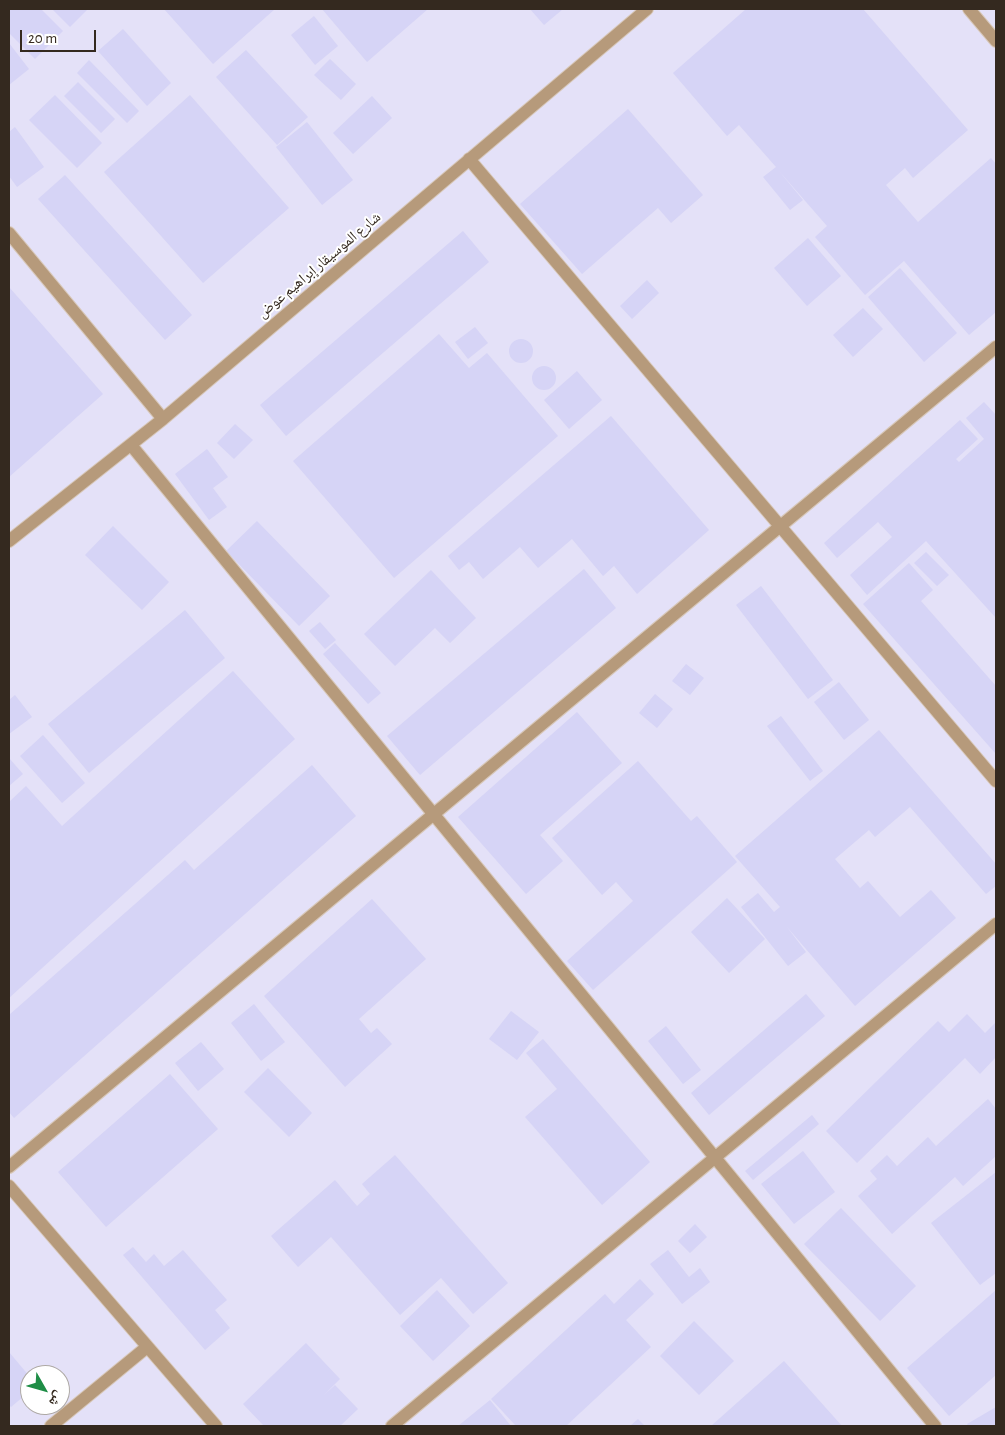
<!DOCTYPE html>
<meta charset="utf-8">
<style>
body{margin:0}
#map{position:relative;width:1005px;height:1435px;overflow:hidden;background:#fcebdb;font-family:"Alegreya Sans","Noto Naskh Arabic",sans-serif}
canvas{display:block}
.frame{position:absolute;inset:0;border:10px solid #34291f;pointer-events:none}
.north{position:absolute;left:20px;top:1365px;width:50px;height:50px;box-sizing:border-box;background:#fff;border:1px solid #aea9a5;border-radius:50%;rotate:128deg;font-size:14px;font-weight:700;line-height:20px;text-align:center;color:#34291f}
.north::after{content:'';display:block;margin:auto;width:18px;height:22px;background:#1e8d46;clip-path:polygon(50% 0,100% 100%,50% 72%,0 100%)}
.scale{position:absolute;left:20px;top:30px;width:76px;height:22px;box-sizing:border-box;border:2px solid #34291f;border-top:0;padding-left:6px;font-size:15px;line-height:18px;white-space:nowrap;color:#34291f;-webkit-text-stroke:4px #fff;paint-order:stroke}
</style>
<div id="map">
<canvas width="1005" height="1435"></canvas>
<div class="frame"></div>
<div class="north">ش</div>
<div class="scale">20 m</div>
</div>
<script>
const context = document.querySelector('canvas').getContext('2d');
context.lineJoin = 'round';
function paint(path, color) {
  context.fillStyle = color;
  context.fill(path, 'evenodd');
}
function stroke(path, color, width, dash) {
  context.strokeStyle = color;
  context.lineWidth = width;
  context.lineCap = dash ? 'butt' : 'round';
  context.setLineDash(dash || []);
  context.stroke(path);
}
function write(font, color, halo, rows, align = 'center') {
  context.font = font + ' "Alegreya Sans","Noto Naskh Arabic",sans-serif';
  context.lineWidth = 4;
  context.setLineDash([]);
  context.textBaseline = 'middle';
  context.strokeStyle = halo;
  context.fillStyle = color;
  for (const [text, x, y, turn = 0] of rows) {
    context.save();
    context.translate(x, y);
    context.rotate((+turn || 0) * Math.PI / 180);
    context.textAlign = isNaN(turn) ? turn : align;
    if (halo) context.strokeText(text, 0, 0);
    context.fillText(text, 0, 0);
    context.restore();
  }
}
paint(new Path2D(`
 M9,9h987v1417h-987zM30,1375h30v30h-30z`), '#e4e1f8');
paint(new Path2D(`
 M9,9h32l22,22 -28,28 -26,-26z
 M52,9h36l-18,18z
 M164,9h111l-62,55z
 M322,9h106l-61,53z
 M530,9h33l-19,16z
 M746,9h117l105,121 -55,48 -8,-10 -19,17 32,37 73,-64 5,6v148l-27,23 -65,-74 -39,34 -50,-58 12,-11 -48,-55 24,29 -13,10 -27,-33 13,-10 -37,-42 -12,11 -54,-63z
 M314,16l24,30 -23,19 -24,-30z
 M123,29l48,54 -24,23 -49,-55z
 M9,43l20,26 -20,16z
 M246,50l62,67 -31,28 -61,-68z
 M330,59l26,25 -15,16 -27,-25z
 M89,60l50,51 -12,12 -50,-50z
 M78,82l37,37 -14,14 -37,-37z
 M55,95l47,48 -25,25 -48,-48z
 M190,95l99,113 -86,75 -99,-111z
 M372,96l20,22 -39,36 -20,-21z
 M628,109l75,86 -32,28 -13,-15 -76,66 -62,-70z
 M307,122l46,58 -31,25 -46,-58z
 M15,127l29,40 -27,20 -8,-11v-44z
 M65,175l127,140 -27,25 -127,-141z
 M463,231l26,31 -203,174 -26,-31z
 M808,238l33,38 -34,30 -33,-38z
 M900,268l57,65 -33,29 -56,-65z
 M647,280l12,13 -27,26 -12,-13z
 M9,287l94,107 -94,83z
 M863,308l20,21 -30,28 -20,-22z
 M475,327l13,16 -20,16 -13,-17z
 M439,334l30,34 18,-15 71,83 -164,142 -101,-117z
 M509 351a12 12 0 1 1 24 0a12 12 0 1 1-24 0Z
 M532 378a12 12 0 1 1 24 0a12 12 0 1 1-24 0Z
 M577,371l25,29 -33,29 -25,-29z
 M984,402l12,13v203l-70,-77 -59,54 -17,-20 42,-38 -14,-15 -41,36 -13,-15 136,-123 18,19 -22,20 3,3 25,-23 -18,-21z
 M611,416l98,114 -72,64 -23,-28 -11,10 -31,-37 -34,29 -18,-21 -37,32 -14,-17 -10,8 -11,-14z
 M235,424l18,16 -19,19 -17,-16z
 M207,449l21,28 -15,11 14,19 -18,13 -34,-46z
 M257,521l73,75 -31,30 -73,-75z
 M113,526l56,56 -27,28 -57,-55z
 M926,552l23,23 -12,11 -23,-23z
 M909,563l24,27 -12,11 75,85v68l-133,-150z
 M584,569l32,39 -196,167 -33,-39z
 M431,570l45,48 -26,25 -15,-15 -40,38 -31,-32z
 M761,586l72,94 -25,19 -72,-94z
 M185,610l40,48 -136,115 -41,-49z
 M320,622l16,18 -11,9 -16,-18z
 M335,643l46,50 -13,11 -45,-50z
 M686,664l18,14 -14,17 -18,-14z
 M233,671l62,68 -286,259v-196l17,-16 36,40z
 M839,682l30,38 -25,20 -30,-38z
 M655,694l18,15 -16,19 -18,-15z
 M15,695l17,22 -23,17v-34z
 M577,712l45,51 -82,72 23,26 -37,33 -68,-77z
 M781,716l42,55 -13,10 -43,-55z
 M879,730l117,134v22l-10,8 -76,-87 -35,30 -6,-7 -34,29 25,29 8,-7 32,36 31,-27 25,28 -101,88 -68,-79 19,25 -18,14 -47,-59 17,-14 16,19 6,-5 -45,-51z
 M43,735l42,48 -23,20 -42,-47z
 M9,758l14,16 -14,12z
 M638,761l53,60 6,-5 40,46 -144,128 -26,-29 66,-60 -17,-19 -14,13 -50,-57z
 M312,765l44,51 -342,302 -5,-6v-97l176,-155 9,10z
 M727,898l38,41 -36,34 -38,-41z
 M372,899l54,60 -67,60 12,14 6,-5 15,16 -47,43 -81,-91z
 M806,994l19,22 -116,99 -18,-22z
 M254,1004l31,38 -24,19 -30,-38z
 M511,1011l28,21 -22,28 -28,-21z
 M967,1014l18,19 11,-11v35l-16,17 -15,-16 -108,105 -31,-32 112,-110 11,11z
 M666,1026l35,44 -18,14 -35,-43z
 M543,1039l107,123 -48,43 -77,-88 32,-28 -31,-36z
 M201,1042l23,27 -26,22 -23,-28z
 M268,1068l44,45 -23,24 -45,-45z
 M170,1074l48,55 -112,98 -48,-55z
 M988,1099l8,10v47l-33,30 -8,-9 -63,57 -34,-38 19,-17 -7,-8 17,-16 10,11 31,-29 8,9z
 M812,1115l7,9 -66,56 -8,-9z
 M803,1151l32,41 -41,32 -33,-40z
 M395,1155l113,128 -35,31 -32,-36 -41,37 -69,-78 -33,30 -27,-31 64,-56 22,26 13,-12 -8,-10z
 M996,1172v101l-16,12 -49,-62z
 M841,1208l75,78 -36,35 -76,-77z
 M695,1224l12,13 -17,16 -12,-12z
 M133,1247l13,15 8,-8 10,12 19,-16 44,50 -12,10 15,18 -25,22 -82,-95z
 M668,1250l21,27 11,-9 10,14 -28,22 -32,-40z
 M640,1279l14,15 -28,26 25,27 -85,79h-50l-25,-27 114,-105 9,10z
 M437,1290l33,36 -37,35 -33,-35z
 M996,1290v85l-47,41 -42,-48z
 M694,1321l40,40 -35,34 -39,-39z
 M306,1343l34,36 -16,16 11,-10 23,24 -18,17h-76l-21,-22z
 M9,1352l21,25v14l-19,16 -2,-2z
 M784,1361l58,65h-131z
 M490,1400l21,26h-53z
 M996,1407v19h-28l-1,-2z
 M638,1419l7,7h-15z`), '#d6d4f6');
const minor = new Path2D(`
 M969,9l27,32
 M469,159l527,622
 M9,233l154,186
 M131,445l804,981
 M9,541l154,-122 484,-410
 M9,1167l987,-820
 M9,1186l207,240
 M51,1426l96,-79
 M392,1426l604,-502`);
stroke(minor, '#d8c8b9', 14);
stroke(minor, '#b69a7b', 12);
write('15px', '#34291f', '#fff', [
 ["شارع الموسيقار إبراهيم عوض",319,265,-40]
]);
</script>
